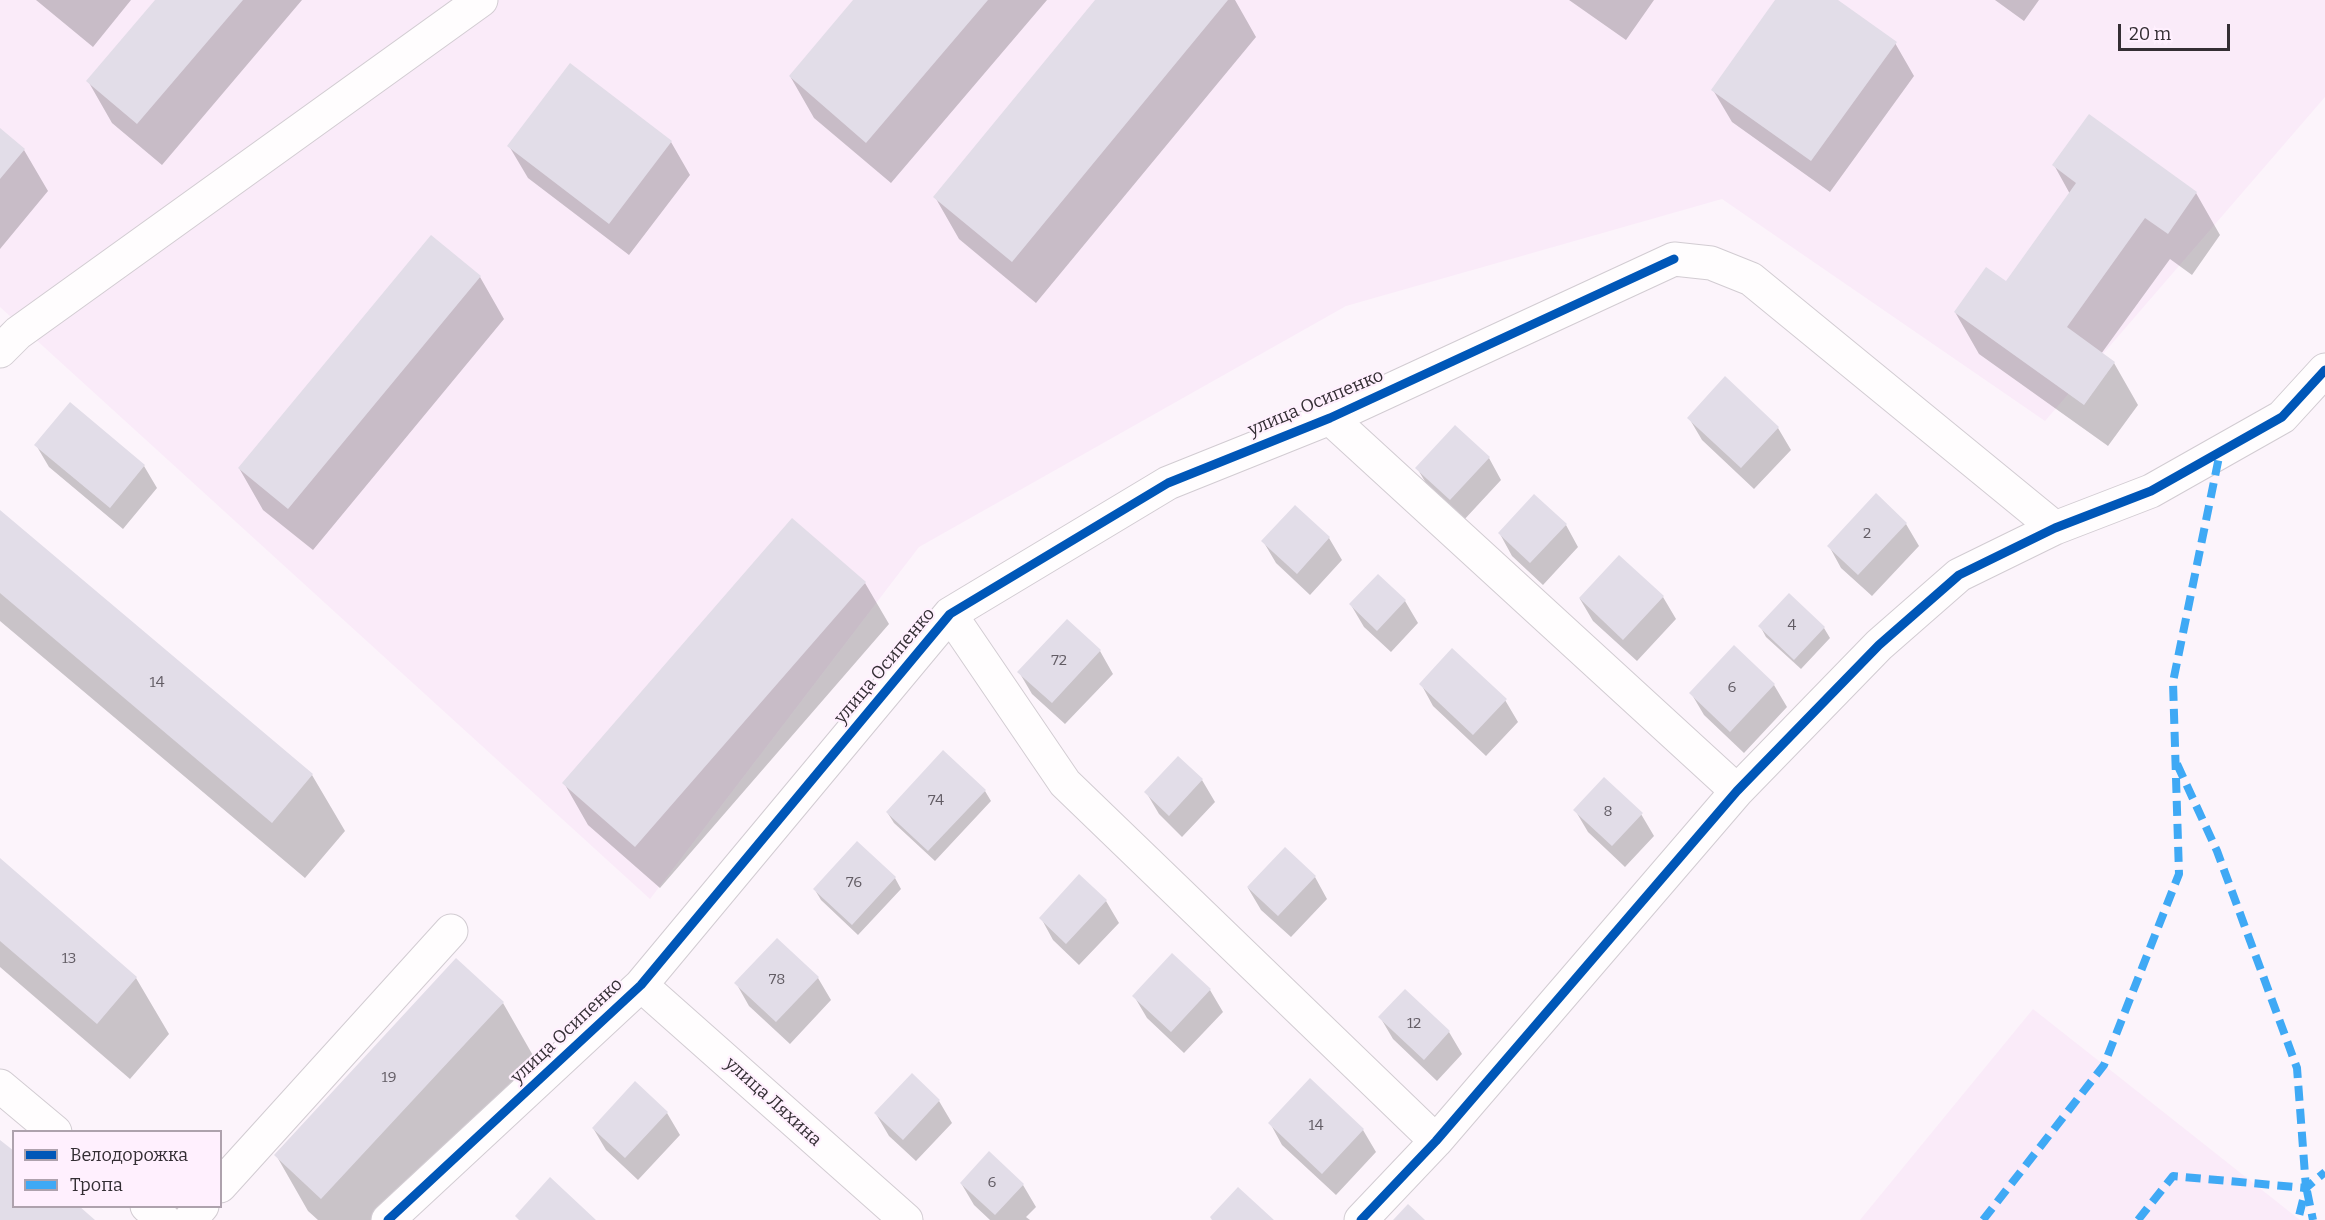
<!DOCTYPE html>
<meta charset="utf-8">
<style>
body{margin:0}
#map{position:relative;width:2325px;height:1220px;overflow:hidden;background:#fcf4fb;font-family:Bitter,serif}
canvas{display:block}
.legend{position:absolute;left:12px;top:1130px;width:210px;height:78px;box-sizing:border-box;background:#fff0fe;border:2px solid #aea2ad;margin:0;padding:8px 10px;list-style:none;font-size:18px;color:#342e34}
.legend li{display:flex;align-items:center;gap:12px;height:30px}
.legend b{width:30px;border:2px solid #aea2ad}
.scale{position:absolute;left:2118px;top:24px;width:112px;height:27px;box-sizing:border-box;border:3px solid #342e34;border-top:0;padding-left:8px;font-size:18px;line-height:21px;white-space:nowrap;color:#342e34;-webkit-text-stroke:4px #fff0fe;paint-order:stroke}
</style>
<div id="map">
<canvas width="2325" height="1220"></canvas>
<ul class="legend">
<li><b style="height:8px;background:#0057b8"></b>Велодорожка</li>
<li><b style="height:8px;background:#3fa9f5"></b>Тропа</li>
</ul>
<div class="scale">20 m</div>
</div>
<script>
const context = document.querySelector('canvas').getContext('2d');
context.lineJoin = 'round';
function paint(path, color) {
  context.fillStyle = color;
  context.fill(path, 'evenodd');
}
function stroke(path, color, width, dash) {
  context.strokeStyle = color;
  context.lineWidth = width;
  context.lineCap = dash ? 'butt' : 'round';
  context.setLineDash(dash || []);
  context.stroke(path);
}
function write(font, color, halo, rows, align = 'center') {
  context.font = font + ' Bitter,serif';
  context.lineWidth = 4.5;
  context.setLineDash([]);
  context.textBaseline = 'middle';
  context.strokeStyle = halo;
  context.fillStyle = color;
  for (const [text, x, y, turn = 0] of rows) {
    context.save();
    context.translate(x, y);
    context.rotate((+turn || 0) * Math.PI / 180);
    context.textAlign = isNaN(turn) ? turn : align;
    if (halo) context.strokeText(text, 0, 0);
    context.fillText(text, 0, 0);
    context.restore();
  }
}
paint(new Path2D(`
 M0,0h2325v97l-280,324 -323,-222 -376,107 -427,241 -269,352 -650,-592z
 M2033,1009l71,56 196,155h-440z`), '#faebf9');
paint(new Path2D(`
 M36,0h95l-38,47z
 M156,0h146l-140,165 -50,-42 -24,-42z
 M855,0h192l-156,183 -77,-65 -24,-42z
 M1097,0h138l21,37 -220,266 -77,-64 -24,-42z
 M1569,0h85l-28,40z
 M1777,0h59l59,43 19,33 -84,116 -98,-70 -19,-32z
 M1995,0h44l-15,21z
 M570,65l101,77 19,33 -61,80 -101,-77 -19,-32z
 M2089,116l107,77 24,42 -28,40 -22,-16 -69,95 13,9 24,42 -30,41 -129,-92 -24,-42 52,-29 63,-89 -16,-29z
 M0,130l24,20 24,41 -48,58z
 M431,237l49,40 24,42 -191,231 -50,-40 -24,-42z
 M1689,418l89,10 13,22 -37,39 -52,-49z
 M36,445l108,21 13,22 -34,41 -74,-62z
 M1489,458l12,22 -38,41 -33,-31 -13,-22z
 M1295,507l34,31 13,22 -32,35 -34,-32 -13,-22z
 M0,512l312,263 33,56 -40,47 -305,-257z
 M1906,524l13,22 -47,50 -31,-28 -12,-22z
 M1566,525l12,22 -35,38 -31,-29 -12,-22z
 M1619,557l44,40 13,22 -39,42 -44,-40 -13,-22z
 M1378,576l27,25 13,22 -27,29 -27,-25 -13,-22z
 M865,583l24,41 -229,264 -72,-63 -24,-42z
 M1067,621l33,30 13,23 -48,50 -33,-30 -13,-22z
 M1760,626l64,2 6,10 -29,31 -35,-32z
 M1421,684l84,16 13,22 -32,34 -53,-50z
 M1774,685l13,22 -43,46 -40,-38 -13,-22z
 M1202,780l13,22 -33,35 -23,-23 -13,-22z
 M985,791l6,10 -56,60 -41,-38 -7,-11z
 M1575,810l66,4 13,22 -29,31 -37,-35z
 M0,860l136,118 33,56 -39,45 -130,-112z
 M1315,877l12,22 -36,38 -30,-27 -13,-22z
 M895,878l6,11 -43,46 -37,-35 -6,-10z
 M1106,901l13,22 -40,42 -26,-25 -12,-22z
 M818,978l13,22 -41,44 -41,-38 -13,-23z
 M1210,990l13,22 -39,41 -37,-35 -13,-22z
 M1405,991l44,41 13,22 -25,27 -44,-42 -13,-22z
 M503,1003l32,56 -149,161h-68l-10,-9 -32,-56z
 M1310,1080l53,50 13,22 -40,43 -54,-50 -12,-22z
 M939,1101l13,22 -36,38 -27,-25 -13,-22z
 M667,1113l13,22 -42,45 -32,-30 -13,-22z
 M961,1183l62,2 13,22 -10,10 4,3h-40l-16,-15z`), '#0003');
paint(new Path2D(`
 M155,0h88l-106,124 -51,-43z
 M853,0h135l-122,143 -77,-67z
 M1095,0h133l-216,262 -79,-65z
 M1775,0h63l59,42 -86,119 -100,-71z
 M570,63l102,78 -63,83 -102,-78z
 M2089,114l108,78 -29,42 -23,-16 -78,109 48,35 -31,43 -130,-93 32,-45 20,14 70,-98 -24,-18z
 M0,128l25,21 -25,30z
 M431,235l50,41 -193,233 -50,-41z
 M1725,376l54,51 -38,41 -54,-50z
 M70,402l75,63 -35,43 -76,-63z
 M1455,425l35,32 -40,43 -35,-32z
 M1876,493l31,30 -49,52 -31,-29z
 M1534,494l33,30 -37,39 -32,-30z
 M1295,505l35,32 -33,37 -36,-33z
 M0,510l313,264 -41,49 -272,-230z
 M792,518l74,64 -231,265 -73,-64z
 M1619,555l45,41 -41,44 -44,-42z
 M1378,574l28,26 -29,31 -28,-27z
 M1789,593l36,34 -31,33 -36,-34z
 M1067,619l34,31 -49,53 -35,-31z
 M1734,645l41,39 -45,48 -41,-39z
 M1452,648l55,51 -34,36 -54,-51z
 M943,750l43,40 -58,61 -42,-39z
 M1178,756l25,23 -34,37 -25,-24z
 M1604,777l39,36 -31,33 -39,-36z
 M857,841l39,36 -44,48 -39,-36z
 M1285,847l31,29 -38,40 -31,-29z
 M0,858l137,119 -40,47 -97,-83z
 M1079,874l28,26 -41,44 -27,-26z
 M777,938l42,39 -43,45 -42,-39z
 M1172,953l39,36 -40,43 -39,-36z
 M456,958l48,44 -183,197 -47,-44z
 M1405,989l45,42 -26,29 -46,-43z
 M912,1073l28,27 -37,40 -29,-27z
 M1310,1078l54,51 -42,45 -54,-51z
 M635,1081l33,31 -43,46 -33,-30z
 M0,1140l14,11v55h65l16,14h-95z
 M989,1151l35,33 -29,31 -35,-32z
 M550,1177l46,43h-77l-4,-4z
 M1238,1187l36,33h-62l-2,-3z
 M1408,1204l17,16h-32z`), '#e2dde8');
const minor = new Path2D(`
 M0,351l18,-18 463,-333
 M1330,418l407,373
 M950,614l115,169 371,358
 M641,985l265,235
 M0,1086l55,46
 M220,1186l231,-255
 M147,1206l17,14
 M190,1220l12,-14
 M388,1220l253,-235 309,-371 218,-131 162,-65 344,-159 37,4 40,16 304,249
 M1361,1220l75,-79 301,-350 142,-146 80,-70 96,-47 96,-37 131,-74 43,-47`);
stroke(minor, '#d2ccd2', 35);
stroke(minor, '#fffdfe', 33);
stroke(new Path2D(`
 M2177,764l40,87 80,217 9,120 -8,32
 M2307,1191l6,29
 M1983,1220l121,-155 75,-191 -6,-192 47,-230
 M2138,1220l35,-44 133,12 19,-16`), '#3fa9f5', 8, [15, 8]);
stroke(new Path2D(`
 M388,1220l253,-235 309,-371 218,-131 162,-65 344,-159
 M1361,1220l75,-79 301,-350 142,-146 80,-70 96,-47 96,-37 131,-74 43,-47`), '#0057b8', 9);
write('15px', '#625c64', null, [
 ["2",1867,534],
 ["4",1792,626],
 ["72",1059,661],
 ["14",157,683],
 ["6",1732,688],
 ["74",936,801],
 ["8",1608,812],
 ["76",854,883],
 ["13",69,959],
 ["78",777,980],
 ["12",1414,1024],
 ["19",389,1078],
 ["14",1316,1126],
 ["6",992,1183]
]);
write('18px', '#342e34', '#fff0fe', [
 ["улица Осипенко",1316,403,-23],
 ["улица Осипенко",885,666,-50],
 ["улица Осипенко",567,1031,-43],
 ["улица Ляхина",773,1102,42]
]);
</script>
